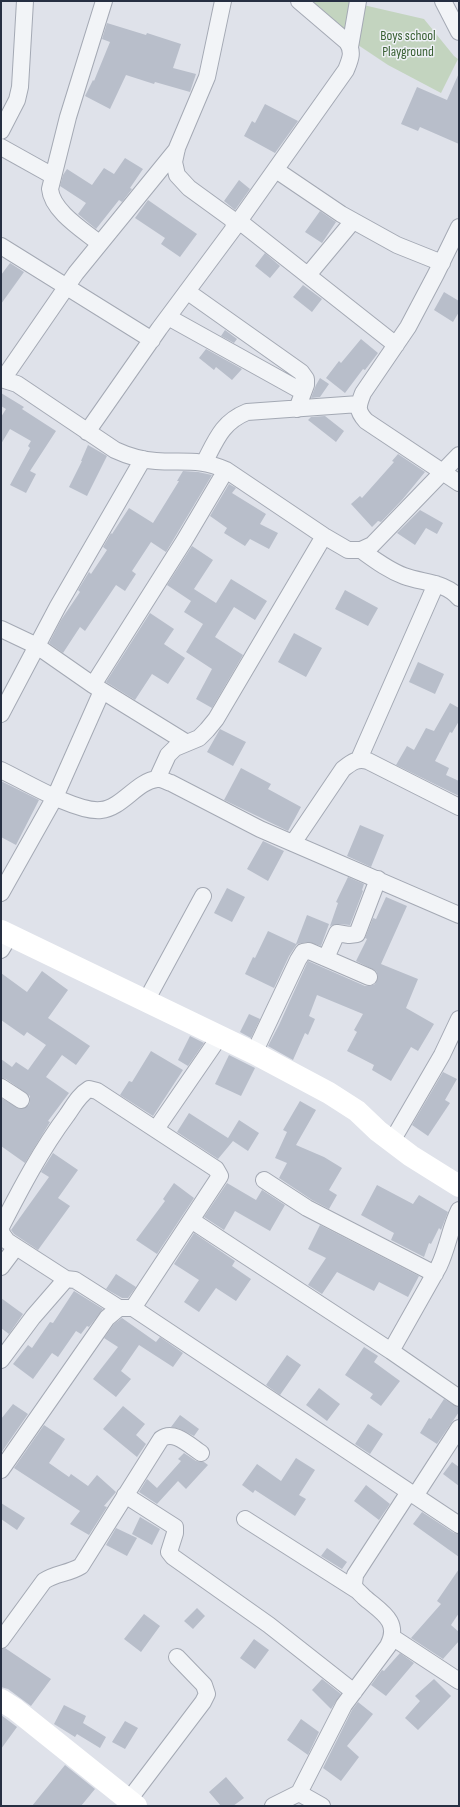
<!DOCTYPE html>
<style>
body{margin:0}
#map{position:relative;width:460px;height:1807px;overflow:hidden;background:#dfe2ea;font-family:"Sofia Sans Condensed",sans-serif}
canvas{display:block}
.frame{position:absolute;inset:0;border:2px solid #262f42;pointer-events:none}
</style>
<div id="map">
<canvas width="460" height="1807"></canvas>
<div class="frame"></div>
</div>
<script>
const context = document.querySelector('canvas').getContext('2d');
context.lineJoin = 'round';
function paint(path, color) {
  context.fillStyle = color;
  context.fill(path, 'evenodd');
}
function stroke(path, color, width, dash) {
  context.strokeStyle = color;
  context.lineWidth = width;
  context.lineCap = dash ? 'butt' : 'round';
  context.setLineDash(dash || []);
  context.stroke(path);
}
function write(font, color, halo, rows, align = 'center') {
  context.font = font + ' "Sofia Sans Condensed",sans-serif';
  context.lineWidth = 3;
  context.setLineDash([]);
  context.textBaseline = 'middle';
  context.strokeStyle = halo;
  context.fillStyle = color;
  for (const [text, x, y, turn = 0] of rows) {
    context.save();
    context.translate(x, y);
    context.rotate((+turn || 0) * Math.PI / 180);
    context.textAlign = isNaN(turn) ? turn : align;
    if (halo) context.strokeText(text, 0, 0);
    context.fillText(text, 0, 0);
    context.restore();
  }
}
paint(new Path2D(`
 M308,1h38l78,18 30,37 4,3 -17,34 -53,-28 -39,-26z`), '#c3d4bf');
paint(new Path2D(`
 M107,23l39,12 1,-2 34,11 -8,24 23,6 -6,18 -35,-10 -1,2 -28,-9 -16,34 -25,-13 8,-16 1,1 16,-39 -8,-3z
 M459,73v71l-39,-17 -2,4 -17,-7 16,-37 30,13z
 M265,104l33,17 -23,32 -31,-17 8,-15 3,2z
 M125,158l18,11 -13,19 2,1 -10,13 -3,-2 -23,29 -18,-15 8,-11 -26,-17 3,-11 4,-6 25,16 12,-17 10,6z
 M239,180l11,9 -15,21 -11,-9z
 M148,200l49,34 -17,23 -19,-13 4,-6 -30,-20z
 M320,211l16,11 -14,21 -17,-11z
 M265,253l15,13 -10,12 -15,-12z
 M10,263l14,9 -23,32v-29z
 M303,285l19,14 -10,13 -19,-15z
 M444,292l15,9v11l-6,10 -19,-12z
 M225,330l12,9 -3,4 -13,-7z
 M361,339l17,14 -13,17 -2,-1 -18,24 -19,-15 13,-17 2,2z
 M206,349l36,20 -10,11 -16,-13 -2,3 -15,-12z
 M320,378l9,6 -9,13 -9,1 5,-13z
 M1,393l23,14 -2,2 34,22 -26,40 6,3 -10,19 -16,-8 20,-37 -2,-2 3,-5 -21,-12 -9,15v-27l5,-8 -5,-3z
 M325,416l19,15 -8,11 -28,-22 3,-3z
 M88,445l19,11 -20,40 -18,-9 13,-26h-1z
 M398,454l27,18 -23,28 -21,22 -3,-1 -6,6 -21,-23 9,-8 2,2 32,-36 -2,-1z
 M183,471l15,1 14,3 -46,77 -15,-10 -19,29 4,3 -11,17 -9,-6 -31,46 -5,-4 -17,26 -14,-10 12,-23 19,-28 -2,-2 11,-18 2,2 16,-24 -4,-3 8,-14 1,1 17,-26 24,15 26,-42h-2z
 M229,484l7,4 -4,5 34,21 -6,10 18,9 -9,16 -19,-10 -5,7 -21,-13 3,-5 -17,-12z
 M420,510l23,13 -6,11 -11,-6 -11,17 -18,-12z
 M192,546l21,14 -19,29 22,14 15,-24 36,22 -12,19 -21,-13 -19,30 28,18 -31,53 -16,-9 16,-30 -26,-17 17,-28 -19,-12 7,-11 -24,-16z
 M345,590l33,18 -10,18 -33,-17z
 M150,613l24,16 -10,15 21,14 -17,26 -16,-10 -17,26 -29,-18z
 M294,633l28,15 -16,29 -28,-15z
 M418,662l26,12 -9,20 -26,-12z
 M450,703l9,5v13l-7,12 -2,-1 -15,29 14,7 -3,7 13,6v15l-63,-31 11,-19 7,4 12,-22 8,3z
 M220,729l26,13 -13,24 -26,-14z
 M241,768l30,16 -3,5 33,18 -13,24 -64,-31z
 M1,781l38,19 -23,45 -15,-8z
 M360,825l24,10 -13,32 -24,-11z
 M263,841l21,10 -16,30 -21,-12z
 M348,877l16,7 -2,6 1,1 -13,34 -12,-1 -8,2 8,-23 -2,-1z
 M227,888l18,9 -13,25 -18,-9z
 M386,897l21,9 -26,58 37,15 -12,29 28,16 -16,27 -7,-4 -20,34 -19,-11 2,-5 -27,-14 10,-19 -3,-2 9,-16 -46,-19 -8,21 6,3 -7,16 -3,-2 -12,27 -25,-14 11,-21 29,-64 57,25h5l5,-2 3,-8 -2,-5 -20,-10 11,-22 -2,-1 8,-20 3,1z
 M307,915l22,9 -8,22 -13,-4 -11,2 -8,12 -15,32 -29,-14 8,-17 2,1 13,-27 28,13z
 M42,971l26,19 -20,28 42,28 -14,19 -14,-10 -16,22 23,16 -21,28 2,1 -25,41 -24,-17v-48l20,11 8,-4 1,-4v-5l-24,-17 -5,-1v-19l11,8 4,-5 12,8 18,-25 -19,-13 -3,4 -23,-16v-47l26,19z
 M249,1014l11,5 -9,19 -11,-6z
 M190,1036l14,7 -16,23 -10,-6z
 M151,1051l32,19 -30,46 -33,-21 9,-14 3,1z
 M229,1055l26,13 -14,28 -26,-12z
 M443,1072l14,7 -12,21 5,3 -22,33 -16,-11z
 M300,1101l16,9 -20,35 28,12 18,11 -13,22 8,5 -8,14 -17,-9 -33,-22 8,-15 -12,-5 12,-26 -4,-2z
 M189,1113l39,25 11,-18 20,13 -11,18 -15,-10 -15,18 -41,-27z
 M53,1153l25,17 -20,28 12,8 -32,44 -24,-16 -3,-4 38,-53 -8,-5z
 M174,1183l20,15 -37,56 -21,-14 29,-39 -2,-2z
 M227,1183l29,17 6,-10 23,15 -15,26 -35,-20 -11,19 -20,-13z
 M377,1185l36,19 6,-9 29,17 -7,18 -2,-2 -8,16 -2,-1 -5,14 -33,-17 3,-7 -33,-18z
 M320,1225l99,51 -11,21 -29,-15 -5,9 -37,-19 -15,22 -14,-9 18,-27 -18,-9z
 M194,1233l41,28 -3,5 19,13 -15,22 -20,-13 -17,24 -15,-10 15,-22 -25,-16z
 M116,1274l20,13 -8,11h-6l-16,-9z
 M74,1291l29,18 -14,18 -2,-1 -6,8 -5,-3 -18,26 -6,-4 -19,26 -20,-15 15,-19 4,3 18,-26 3,1z
 M1,1298l22,16 -14,20 -8,-6z
 M122,1318l34,24 4,-5 23,16 -10,14 -34,-22 -18,26 10,8 -15,18 -23,-18 25,-32 -14,-9 10,-14z
 M364,1347l14,9 -4,6 26,19 -19,25 -11,-8 3,-4 -28,-19z
 M287,1355l14,10 -21,30 -14,-10z
 M319,1388l21,16 -13,17 -21,-16z
 M444,1399l15,9v4l-22,32 -17,-11 9,-15 2,1z
 M13,1404l15,10 -27,39v-34z
 M123,1406l22,18 -9,11 10,9 -9,13 -34,-28z
 M180,1415l19,14 -5,7 -14,-7 -9,-2z
 M368,1424l15,10 -13,20 -15,-10z
 M44,1425l21,14 -16,24 20,14 2,-3 17,12 9,-11 19,17 -12,14 3,1 -18,28 -19,-11 10,-13 -66,-43z
 M184,1453l12,8 8,1 4,3 -22,24 -8,-8 -21,23 -18,-12 8,-13 10,9 24,-27 -3,-2z
 M296,1458l19,12 -16,25 7,4 -11,17 -40,-26 -2,3 -11,-8 15,-21 24,17z
 M452,1462l7,5v19l-16,-12z
 M366,1485l24,19 -11,16 -25,-19z
 M1,1503l24,15 -8,12 -16,-11z
 M422,1512l32,21 5,1v23l-46,-33z
 M140,1517l20,12 -8,16 -20,-11z
 M116,1528l21,10 -10,18 -21,-11z
 M327,1548l20,14 -5,7 -21,-13z
 M459,1569v44l-8,12 8,7v9l-16,18 -32,-21 30,-34 -4,-3z
 M197,1608l8,8 -12,13 -9,-8z
 M144,1614l16,12 -19,26 -17,-13z
 M254,1639l15,11 -14,19 -15,-11z
 M5,1648l46,31 -20,27 -23,-17 -7,-2v-38z
 M400,1653l14,10 -28,33 -15,-11 11,-15 2,1z
 M322,1679l19,15 -10,15 -19,-19z
 M434,1679l17,17 -33,34 -13,-12 15,-17 -5,-5z
 M358,1702l15,12 -26,32 12,11 -18,24 -18,-13 29,-58z
 M64,1705l22,11 -3,7 23,14 -6,11 -23,-14 -2,3 -21,-13z
 M1,1715l16,12 -16,22z
 M301,1719l18,13 -11,23 -21,-15z
 M125,1721l13,7 -13,21 -13,-7z
 M65,1765l30,24 -14,17h-49z
 M226,1777l18,21 -11,8h-12l-12,-14z`), '#b8beca');
const street = new Path2D(`
 M443,1l16,31
 M350,47l8,-46
 M1,131l16,-31 3,-13 5,-86
 M1,147l52,29
 M276,170l65,44 56,31 45,18
 M239,221l157,124
 M459,227l-23,47 -28,53 -45,66c-5,13 -7,17 3,28l93,62
 M234,228l112,-158c4,-10 8,-18 1,-28l-48,-41
 M99,243c-16,-13 -47,-32 -49,-54l18,-72 36,-116
 M1,246l151,94
 M308,275l45,-54
 M188,292l113,80 5,7v6l-9,24
 M168,317l135,75
 M1,379l16,5 98,66c13,6 26,10 41,11 26,2 44,-3 70,9l98,66 24,14h13l11,-5 87,-90
 M3,379l73,-106 101,-124
 M87,432l72,-103 75,-101 -1,-8 -44,-32 -12,-13 -3,-13 3,-14 30,-71 16,-76
 M204,463c12,-23 18,-41 43,-51l112,-8
 M361,550c14,10 27,20 43,26 19,7 42,6 55,22
 M1,629l36,17 56,39 94,58
 M93,685l91,-144 42,-71
 M1,714l57,-108 85,-147
 M359,759l77,-175
 M1,770c23,11 76,43 100,40 21,-2 36,-29 56,-31 4,-1 10,3 14,4l89,46 199,86
 M157,779l11,-24 7,-7 24,-10 8,-8 9,-11 108,-183
 M293,843l50,-74c9,-7 14,-11 25,-8l91,46
 M1,893l54,-96 47,-106
 M1,950l9,-15
 M326,958l11,-25 12,2 8,-1 21,-55
 M146,1001l57,-105
 M254,1053l44,-93 5,-8 6,-1 60,26
 M1,1087l20,13
 M156,1129l64,-93
 M392,1141l50,-86 17,-36
 M264,1180l43,28 128,66
 M191,1220l200,131 68,47
 M1,1227c20,-39 40,-77 66,-112 7,-10 12,-20 22,-26l8,2 119,78 4,7 -87,132
 M1,1229l1,5 5,7 59,38
 M1,1267l15,-20
 M391,1351l48,-85c9,-19 11,-38 20,-56
 M1,1360l32,-43 33,-38 9,1 44,28
 M1,1470l106,-152 12,-10h14l326,217
 M125,1495l50,32v6l-6,19 4,5 96,68 85,67
 M415,1496l44,-68
 M245,1519l113,72
 M392,1637l67,44
 M1,1640l43,-59c12,-8 24,-7 37,-15l80,-127c13,-10 29,7 40,14
 M299,1793l45,-88 44,-59c13,-25 -7,-34 -24,-49 -4,-4 -9,-8 -10,-12 0,-3 1,-7 1,-10l54,-83
 M128,1801l75,-99 4,-8 -3,-9 -27,-28
 M273,1806l26,-13 23,13`);
stroke(street, '#a4a9b4', 18);
stroke(street, '#f2f4f7', 16);
stroke(new Path2D(`
 M1,931l253,122 75,40 28,18 21,20 33,25 48,30
 M1,1700l14,9 121,97`), '#fff', 22);
write('14px', '#385f32', '#eff1f7', [
 ["Boys school",408,36],
 ["Playground",408,52]
]);
</script>
